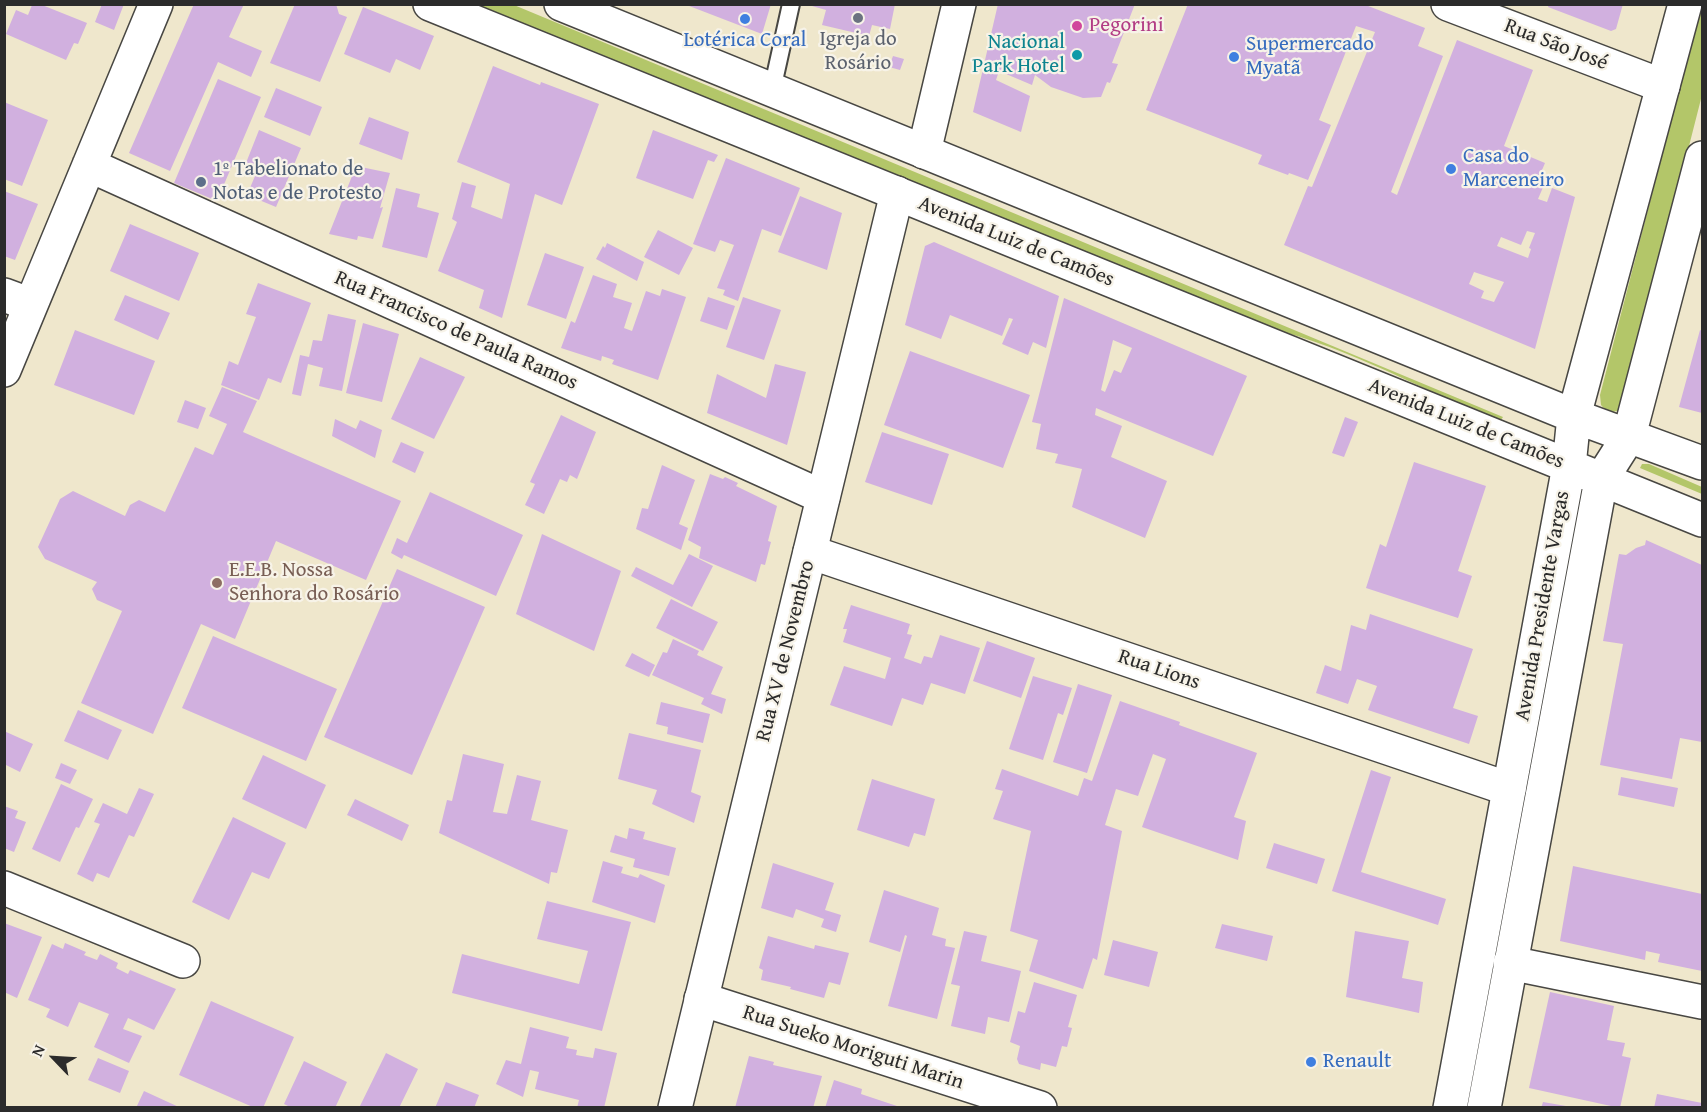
<!DOCTYPE html>
<meta charset="utf-8">
<style>
body{margin:0}
#map{position:relative;width:1707px;height:1112px;overflow:hidden;background:#efe7cc;font-family:"Gentium Book Plus",serif}
canvas{display:block}
.frame{position:absolute;inset:0;border:6px solid #2b2b2b;pointer-events:none}
.north{position:absolute;left:24px;top:1028px;width:60px;height:60px;-webkit-text-stroke:4px #f7f3e8;paint-order:stroke;rotate:295deg;font-size:16px;font-weight:700;line-height:24px;text-align:center;color:#2b2b2b}
.north::after{content:'';display:block;margin:auto;width:21px;height:27px;background:#2b2b2b;clip-path:polygon(50% 0,100% 100%,50% 72%,0 100%)}
</style>
<div id="map">
<canvas width="1707" height="1112"></canvas>
<div class="frame"></div>
<div class="north">N</div>
</div>
<script>
const context = document.querySelector('canvas').getContext('2d');
context.lineJoin = 'round';
function paint(path, color) {
  context.fillStyle = color;
  context.fill(path, 'evenodd');
}
function stroke(path, color, width, dash) {
  context.strokeStyle = color;
  context.lineWidth = width;
  context.lineCap = dash ? 'butt' : 'round';
  context.setLineDash(dash || []);
  context.stroke(path);
}
function write(font, color, halo, rows, align = 'center') {
  context.font = font + ' "Gentium Book Plus",serif';
  context.lineWidth = 4.5;
  context.setLineDash([]);
  context.textBaseline = 'middle';
  context.strokeStyle = halo;
  context.fillStyle = color;
  for (const [text, x, y, turn = 0] of rows) {
    context.save();
    context.translate(x, y);
    context.rotate((+turn || 0) * Math.PI / 180);
    context.textAlign = isNaN(turn) ? turn : align;
    if (halo) context.strokeText(text, 0, 0);
    context.fillText(text, 0, 0);
    context.restore();
  }
}
paint(new Path2D(`
 M477,5h37l989,412 -2,3h-2l-26,-9c-76,-35 -152,-75 -235,-90z
 M1701,5l1,90 -80,314c-9,4 -14,4 -21,-4l-1,-10z
 M1642,464h7l53,23v7l-62,-26z`), '#b3c669');
paint(new Path2D(`
 M102,4h22l-10,26 -19,-8z
 M194,4h50l-15,33 33,14 -11,26 -33,-15 -48,109 -41,-18z
 M295,4h41l3,10 8,3 -27,65 -50,-19z
 M684,4h87l-9,30z
 M805,4h90l-5,25 -18,-4 -3,11 -47,-11 4,-15z
 M998,4h137l-23,59 6,1 -8,19 -3,-1 -6,15 -18,1 -32,-11 -16,-12 -3,10 -33,-14 -3,9 34,16 -9,36 -48,-20z
 M1188,4h175l62,24 -7,18 25,10 -52,136 6,3 60,-155 76,30 -29,76 41,17 -8,19 7,3 -6,14 9,3 5,-14 23,9 -40,152 -251,-104 24,-59 4,1 63,-155 -19,-6 -37,94 12,5 -23,55 -19,-7 -1,2 -30,-11 4,-9 -116,-45zM1527,231l8,2 -6,15 2,1 -3,9 -31,-12 4,-9 20,8zM1474,272l30,10 -10,20 -13,-4 3,-7 -15,-7z
 M1549,4h74l-7,25 -5,2 -63,-24z
 M32,5h10l45,18 -9,21 -4,-1 -8,17 -60,-26 10,-24 12,5z
 M363,7l71,29 -14,34 -24,-11 -6,14 -46,-19z
 M893,56l11,3 -4,11 -11,-3z
 M493,66l47,19 1,-3 58,22 -37,101 -27,-11 -33,124 -23,-10 5,-18 -46,-19 19,-49 -5,-3 10,-37 14,4 -5,21 31,12 8,-35 -53,-22z
 M218,79l43,18 -44,104 -43,-18z
 M276,88l46,19 -12,29 -46,-19z
 M4,102l44,18 -26,66 -18,-7z
 M369,117l40,15 -7,28 -43,-16z
 M259,130l42,18 -25,59 -29,-12 11,-26 -12,-6z
 M653,130l65,25 -4,7 -6,-2 -15,39 -57,-21z
 M726,158l74,30 -19,48 -19,-7 -24,72 -15,-6 2,-5 -8,-2 17,-43 -14,-5 -5,12 -22,-8z
 M356,166l34,7 -10,35 3,-1 -10,32 -15,-3 -1,4 -28,-6z
 M396,188l24,6 -3,13 22,6 -12,45 -45,-11z
 M4,191l34,13 -23,56 -11,-4z
 M800,196l42,17 -15,57 -49,-18z
 M130,224l69,29 -20,48 -69,-30z
 M658,230l35,18 -14,27 -35,-18z
 M934,242l125,54 -13,52 -13,-6 -5,13 -26,-11 11,-25 -4,-1 -7,18 -52,-21 -9,24 -36,-14 20,-79z
 M607,243l37,19 -7,19 -41,-22 7,-13 2,2z
 M545,253l39,14 -18,52 -39,-14z
 M593,275l24,9 -4,13 19,6 -8,25 8,3 14,-40 14,5 2,-7 24,8 -28,83 -46,-16 2,-4 -12,-4 -1,5 -40,-13 10,-27 4,2z
 M258,283l53,20 -30,80 -13,-5 -9,22 -38,-15 8,-24 9,4 18,-48 -10,-3z
 M125,295l45,18 -12,27 -44,-20z
 M708,297l27,9 -8,24 -27,-9z
 M743,297l38,13 -17,50 -38,-13z
 M1064,298l183,78 -34,80 -117,-48 -1,7 27,11 -11,31 56,24 -22,57 -73,-31 10,-38 -27,-6 3,-9 -22,-5 5,-25 -9,-2zM1113,340l19,8 -11,25 -7,-3 -9,22 -4,-2z
 M328,314l28,6 -14,71 -23,-5 4,-18 -15,-4 -7,32 -9,-2 8,-39 9,2 4,-17 9,1z
 M363,323l36,11 -17,68 -36,-9z
 M75,330l80,31 -21,54 -80,-30z
 M1700,330l2,1v82l-23,-6z
 M910,351l120,44 -27,73 -119,-43z
 M420,357l45,20 -31,62 -43,-20z
 M775,364l31,8 -19,73 -80,-32 10,-39 49,24z
 M222,387l35,14 -14,31 158,69 -35,79 -90,-39 -41,98 -34,-15 -48,110 -72,-31 41,-92 -25,-11 -5,-11 5,-7 -52,-23 -7,-12 22,-48 13,-8 52,25 5,-11 9,-5 26,12 30,-65 18,8 14,-31 -18,-8z
 M185,400l21,8 -8,21 -21,-7z
 M561,415l35,17 -19,47 -7,-4 -3,7 -7,-3 -16,35 -19,-9 10,-21 -5,-2z
 M1345,417l13,5 -14,35 -12,-4z
 M335,419l21,10 4,-9 22,10 -7,28 -43,-22z
 M882,432l67,22 -17,51 -67,-23z
 M401,442l23,10 -9,21 -23,-11z
 M1414,462l72,24 -28,85 14,5 -14,42 -92,-30 14,-44 6,3z
 M662,465l33,15 -16,44 9,4 -7,22 -45,-21 6,-21 6,1z
 M710,474l13,5 2,-2 13,6 -2,3 41,20 -9,35 3,1 -6,23 -4,-1 -5,18 -57,-24 2,-11 -13,-7z
 M430,492l93,43 -27,61 -92,-41 -2,4 -11,-6 6,-15 10,5z
 M542,534l79,37 -27,80 -78,-37z
 M1646,540l56,25v177l-22,-4 -8,41 -72,-14 23,-121 -20,-3 16,-87 7,1 10,-7 9,-3z
 M689,554l24,12 -21,41 -61,-31 5,-9 37,18z
 M397,569l88,38 -73,168 -88,-38z
 M671,599l47,23 -15,29 -47,-23z
 M851,605l59,19 -3,10 5,1 -8,23 17,6 3,-8 8,2 8,-23 40,13 -15,46 -34,-11 -8,22 -21,-7 -10,28 -62,-21 14,-39 41,13 6,-21 -48,-16 4,-13h-4z
 M1370,614l103,35 -20,59 25,8 -9,28 -101,-34 9,-24 -20,-7 -9,25 -32,-11 9,-28 16,6 10,-46 15,5z
 M213,636l124,53 -31,72 -124,-53z
 M673,639l26,12 -2,4 26,12 -12,27 15,5 -4,15 -21,-10 3,-6 -52,-23 11,-23 4,1z
 M987,641l48,17 -14,40 -48,-17z
 M632,653l23,12 -6,12 -24,-11z
 M1033,676l39,12 -9,27 -5,-2 -15,47 -34,-11z
 M1078,684l34,11 -25,78 -34,-11z
 M1120,701l60,21 -1,3 78,28 -23,64 12,4 -8,39 -96,-33 24,-68 -13,-5 -15,42 -22,-7 -11,36 17,6 -25,129 -4,-2 -10,31 -54,-18 9,-31 -28,-9 21,-100 -38,-12 10,-28 -8,-2 7,-20 76,27 6,-18 8,3z
 M661,702l49,12 -7,29 -36,-9 1,-7 -12,-3z
 M78,710l44,20 -14,30 -44,-19z
 M4,731l29,13 -13,28 -16,-8z
 M629,733l72,17 -10,42 10,4 -7,27 -42,-19 5,-14 -39,-11z
 M463,754l41,10 -11,48 14,2 10,-39 24,6 -10,39 37,10 -11,43 -6,-1 -2,12 -110,-51 8,-33 5,1z
 M263,755l63,30 -20,44 -64,-30z
 M61,763l16,7 -7,14 -15,-6z
 M1371,770l20,7 -30,95 85,27 -8,26 -106,-34z
 M1621,777l57,11 -4,19 -56,-12z
 M872,779l63,20 -10,37 -11,-3 -5,14 -52,-17z
 M61,784l32,15 -14,29 -3,-1 -16,35 -28,-13z
 M139,788l15,6 -20,43 -5,-2 -20,43 -12,-5 -4,9 -16,-8 23,-50 -6,-2 9,-19 24,11z
 M355,799l54,26 -7,16 -55,-26z
 M4,806l14,5 -3,7 11,4 -12,30 -10,-4z
 M233,817l53,26 -17,36 -17,-7 -23,48 -37,-18z
 M629,828l16,4 -2,7 33,9 -7,28 -36,-9 2,-8 -25,-7 5,-17 12,4z
 M1274,843l51,16 -8,25 -51,-16z
 M603,861l20,6 -2,6 17,5 2,-4 25,11 -10,38 -63,-21z
 M773,863l61,20 -9,27 16,5 -5,17 -15,-5 3,-8 -28,-10 -3,9 -32,-10z
 M1573,866l129,28v77l-44,-9 2,-8 -14,-3 -1,9 -85,-19z
 M884,890l55,18 -7,27 14,4 -1,7 10,2 -18,71 -49,-13 19,-70 -2,-1 -5,17 -31,-10z
 M547,901l84,21 -29,109 -150,-38 10,-39 117,30 9,-33 -51,-12z
 M4,923l38,14 -25,61 -13,-6z
 M1222,924l51,12 -6,25 -52,-13z
 M964,931l23,5 -6,25 40,10 -12,51 -21,-5 -3,17 -34,-8 9,-40 -9,-2z
 M1355,931l54,10 -7,37 21,4 -4,31 -73,-16z
 M768,936l46,13 1,-4 34,8 -9,32 -11,-3 -5,16 -34,-9 1,-2 -30,-7 2,-10 -4,-2z
 M1113,940l45,12 -9,35 -45,-12z
 M65,943l21,9 -2,3 13,5 3,-6 18,9 -2,5 12,6 2,-4 46,19 -22,41 -26,-12 -5,11 19,7 -13,27 -35,-16 15,-33 -30,-12 -11,25 -22,-10 4,-8 -22,-9 24,-56 11,5z
 M1034,982l43,13 -9,32 4,1 -5,19 -5,-1 -6,21 -15,-4 -1,7 -21,-6 -2,-5 3,-13 -10,-4 8,-31 7,2z
 M1550,992l64,14 -7,34 18,3 -3,13 9,2 -11,50 -91,-20z
 M211,1001l83,36 -31,71h-8l-76,-33z
 M530,1027l39,10 -3,11 11,2 -1,5 17,3 2,-10 22,5 -13,55h-27l2,-8 -44,-11 4,-17 -9,-2 -7,27 -27,-13 10,-24 15,4z
 M386,1053l32,16 -19,39h-40z
 M749,1056l25,6 -1,3 49,11 -9,32h-78z
 M98,1058l31,13 -9,22 -32,-13z
 M304,1061l43,21 -12,26h-43l-8,-4z
 M834,1080l28,9 -1,5 42,14h-78z
 M446,1082l33,13 -5,13h-39z
 M144,1091l37,17h-45z
 M1657,1094l45,9v5h-48z
 M1543,1102l23,4v2h-25z`), '#d1b0df');
const service = new Path2D(`
 M772,90l19,-86`);
const minor = new Path2D(`
 M1448,4l215,82
 M924,152l35,-148
 M89,165l734,332
 M4,295l27,10
 M4,370l152,-366
 M810,552l699,237
 M4,888l179,73
 M1510,963l192,39
 M701,999l339,109`);
const tertiary = new Path2D(`
 M675,1108l222,-915`);
const primary = new Path2D(`
 M430,4l1272,516
 M561,4l1013,412 128,47
 M1450,1108l119,-642 5,-50 111,-412
 M1484,1108l117,-628 28,-44 73,-278`);
stroke(service, '#484743', 20);
stroke(minor, '#484743', 36);
stroke(tertiary, '#484743', 36);
stroke(primary, '#484743', 36);
stroke(service, '#fff', 16);
stroke(minor, '#fff', 33);
stroke(tertiary, '#fff', 33);
stroke(primary, '#fff', 33);
for (const [x, y, r, color] of [
 [858,18,6,"#6b7280"],
 [745,19,6,"#3f7fe0"],
 [1077,26,6,"#d1479c"],
 [1077,55,6,"#0f9aa8"],
 [1234,57,6,"#3f7fe0"],
 [1451,169,6,"#3f7fe0"],
 [201,182,6,"#5c6f8a"],
 [217,583,6,"#8d6e63"],
 [1311,1062,6,"#3f7fe0"]
]) {
  const dot = new Path2D();
  dot.arc(x, y, r, 0, 2 * Math.PI);
  context.fillStyle = color;
  context.fill(dot);
  stroke(dot, '#f7f3e8', 2);
}
write('21px', '#b23c85', '#f7f3e8', [
 ["Pegorini",1089,26]
], 'left');
write('21px', '#5b616d', '#f7f3e8', [
 ["Igreja do",858,40],
 ["Rosário",858,64]
]);
write('21px', '#366cbe', '#f7f3e8', [
 ["Lotérica Coral",745,41,"center"],
 ["Supermercado",1246,45],
 ["Myatã",1246,69],
 ["Casa do",1463,157],
 ["Marceneiro",1463,181],
 ["Renault",1323,1062]
], 'left');
write('21px', '#0d838f', '#f7f3e8', [
 ["Nacional",1065,43],
 ["Park Hotel",1065,67]
], 'right');
write('21px', '#2b2b2b', '#f7f3e8', [
 ["Rua São José",1556,45,21],
 ["Avenida Luiz de Camões",1016,242,22],
 ["Rua Francisco de Paula Ramos",456,331,24],
 ["Avenida Luiz de Camões",1466,424,22],
 ["Avenida Presidente Vargas",1543,606,-80],
 ["Rua XV de Novembro",786,651,-76],
 ["Rua Lions",1159,670,19],
 ["Rua Sueko Moriguti Marin",853,1048,18]
]);
write('21px', '#4e5e75', '#f7f3e8', [
 ["1º Tabelionato de",213,170],
 ["Notas e de Protesto",213,194]
], 'left');
write('21px', '#785e54', '#f7f3e8', [
 ["E.E.B. Nossa",229,571],
 ["Senhora do Rosário",229,595]
], 'left');
</script>
